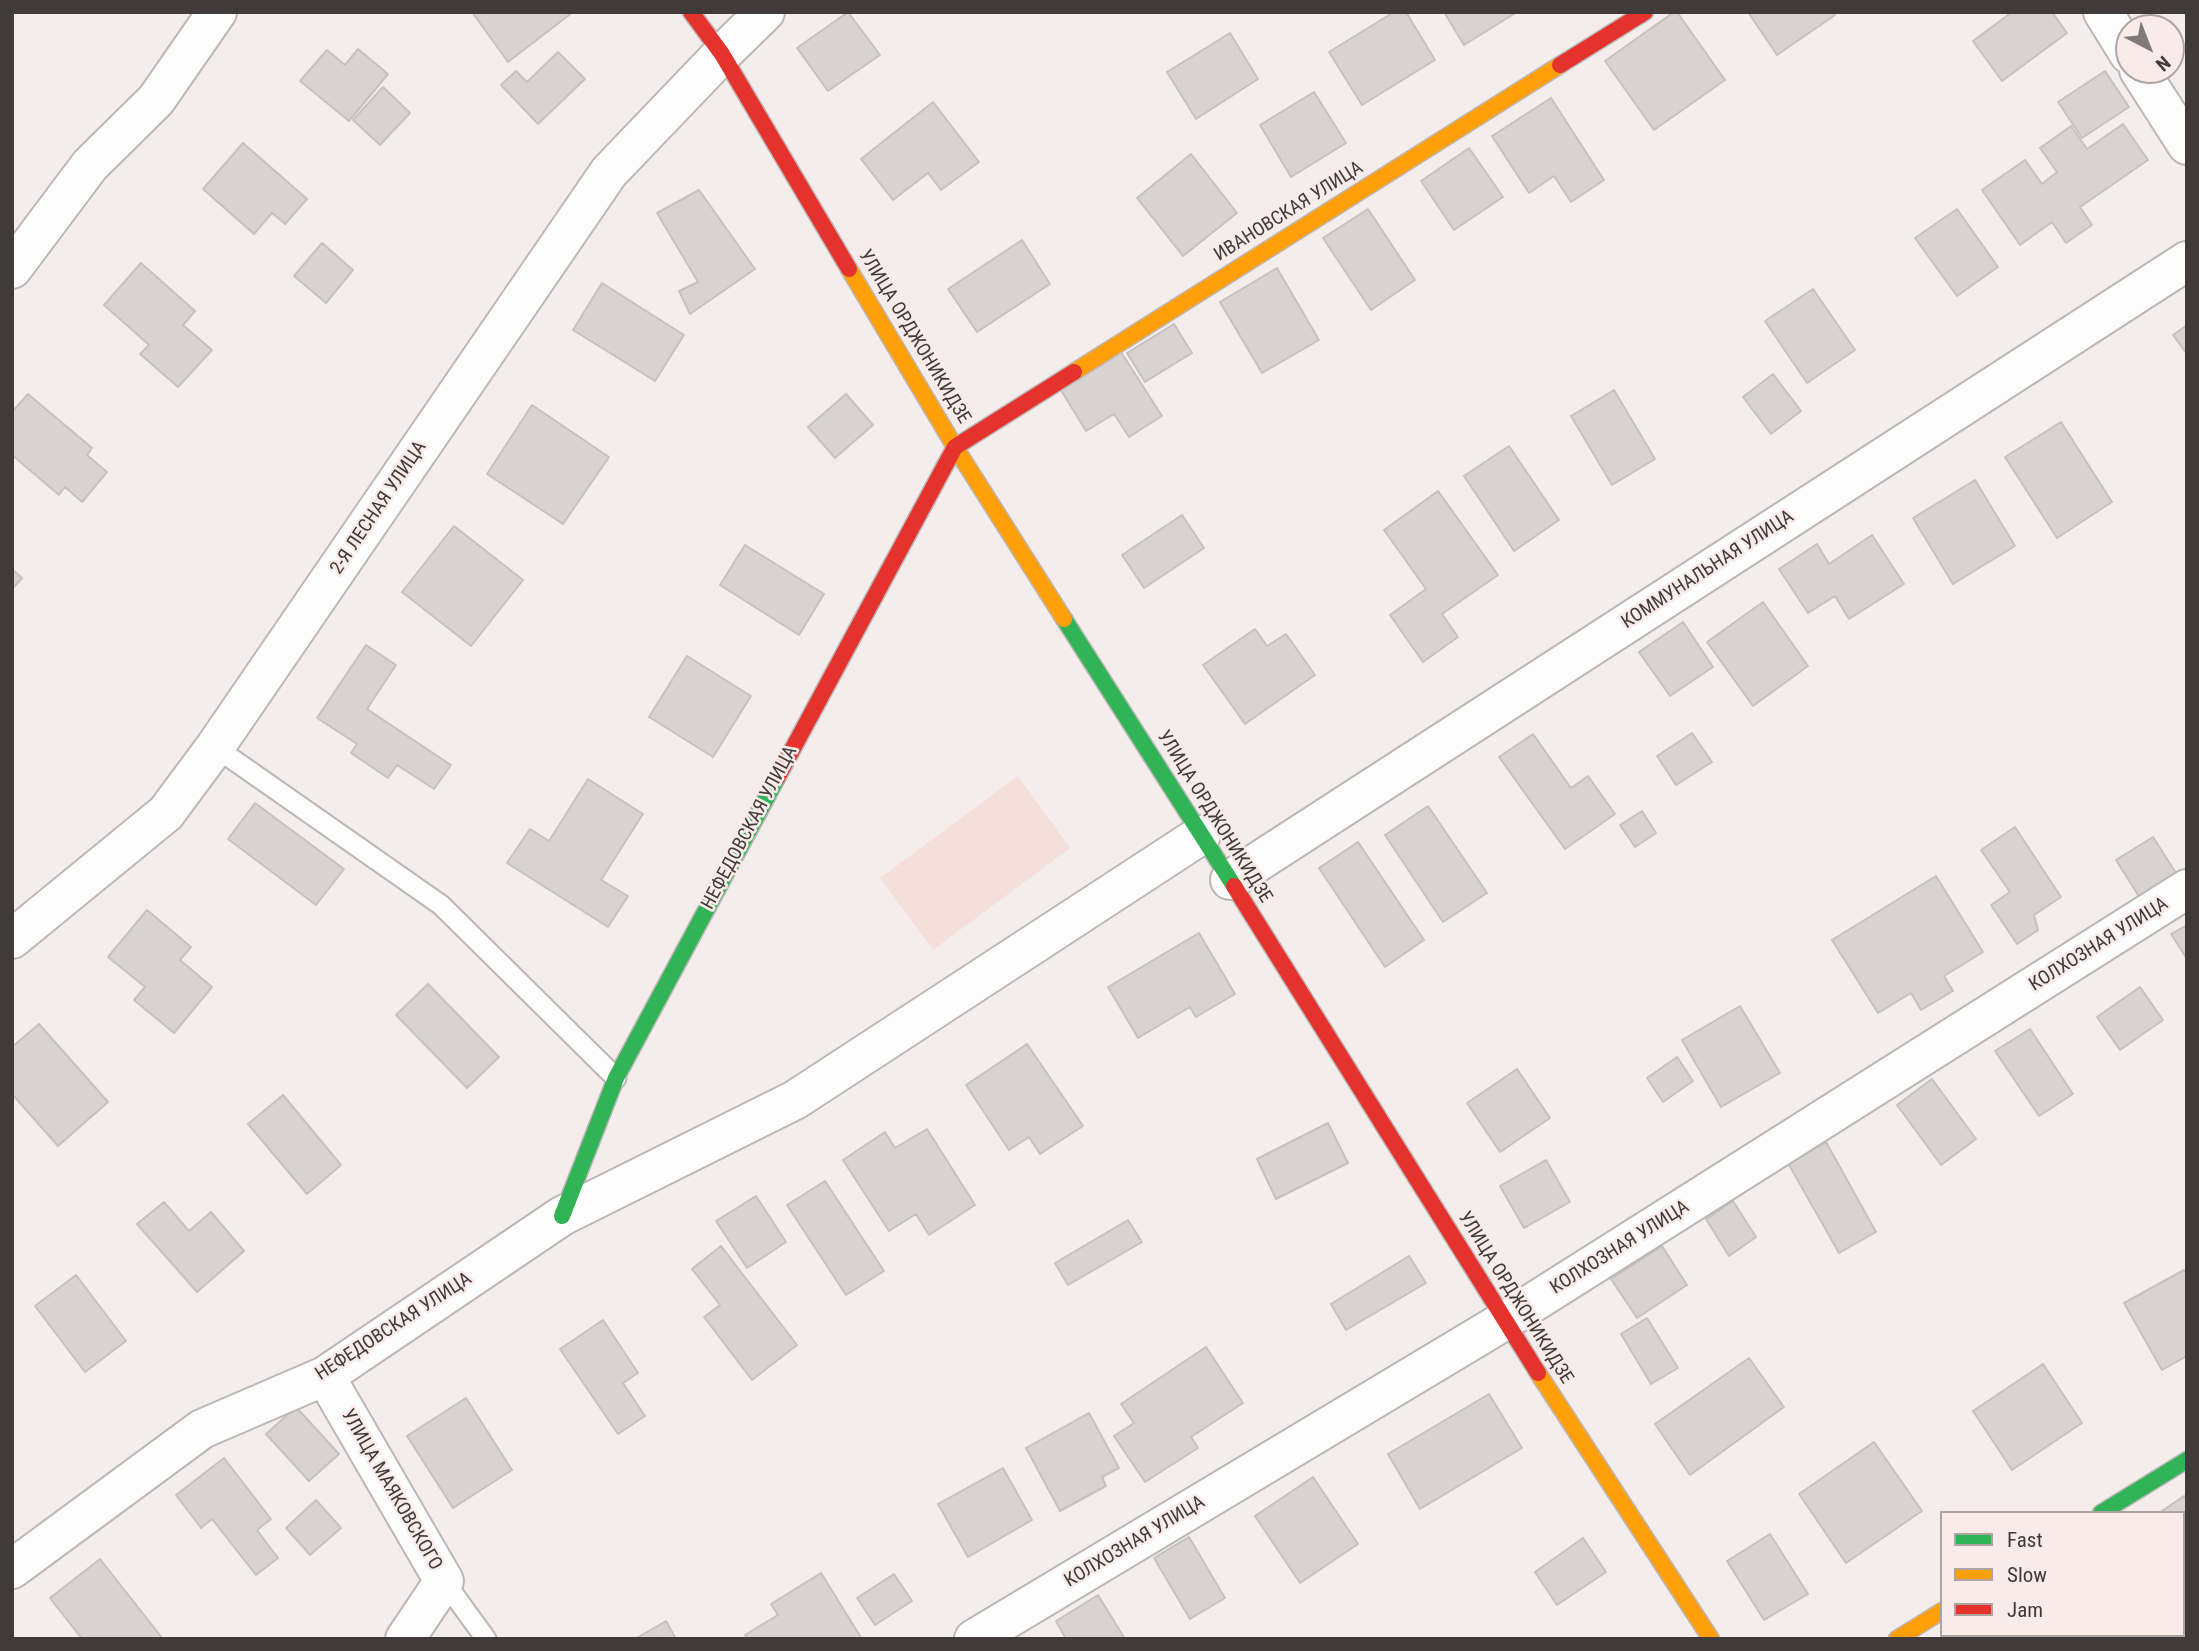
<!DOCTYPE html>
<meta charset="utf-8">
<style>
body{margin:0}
#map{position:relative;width:2199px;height:1651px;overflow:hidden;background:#f4edec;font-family:"Roboto Condensed",sans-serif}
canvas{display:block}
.frame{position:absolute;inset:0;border:14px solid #403b3a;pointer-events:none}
.legend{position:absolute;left:1940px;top:1511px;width:245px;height:126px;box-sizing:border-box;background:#f8ebe8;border:2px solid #aea5a2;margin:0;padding:9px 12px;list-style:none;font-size:21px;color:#403b3a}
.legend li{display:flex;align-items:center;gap:14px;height:35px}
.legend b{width:35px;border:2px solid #aea5a2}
.north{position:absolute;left:2115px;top:14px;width:70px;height:70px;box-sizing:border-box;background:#f8ebe8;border:2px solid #aea5a2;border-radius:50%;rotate:138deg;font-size:19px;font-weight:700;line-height:28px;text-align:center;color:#403b3a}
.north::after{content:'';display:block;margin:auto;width:24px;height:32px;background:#7f7978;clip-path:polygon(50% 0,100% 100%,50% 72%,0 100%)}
</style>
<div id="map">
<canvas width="2199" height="1651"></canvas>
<div class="frame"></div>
<ul class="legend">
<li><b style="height:9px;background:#30b455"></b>Fast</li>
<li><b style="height:9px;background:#ff9f0a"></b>Slow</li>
<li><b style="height:9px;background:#e5322d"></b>Jam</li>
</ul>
<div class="north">N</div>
</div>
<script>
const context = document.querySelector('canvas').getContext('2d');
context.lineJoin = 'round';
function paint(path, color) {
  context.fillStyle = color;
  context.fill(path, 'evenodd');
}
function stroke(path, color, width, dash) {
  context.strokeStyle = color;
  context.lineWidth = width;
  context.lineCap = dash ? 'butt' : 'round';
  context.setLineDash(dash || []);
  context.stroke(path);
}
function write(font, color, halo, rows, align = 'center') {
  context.font = font + ' "Roboto Condensed",sans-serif';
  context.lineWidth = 5;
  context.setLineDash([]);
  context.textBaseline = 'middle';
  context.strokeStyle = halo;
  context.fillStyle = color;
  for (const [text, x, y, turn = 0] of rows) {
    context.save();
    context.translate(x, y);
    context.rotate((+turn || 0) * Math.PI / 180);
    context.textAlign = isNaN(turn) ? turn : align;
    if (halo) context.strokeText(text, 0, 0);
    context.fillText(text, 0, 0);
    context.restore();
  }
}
paint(new Path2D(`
 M1018,776l52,72 -137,102 -53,-72z`), '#f4dfda');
const building = new Path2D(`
 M472,12h101l-65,50z
 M848,12l32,43 -52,36 -31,-43z
 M1394,12h12l29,48 -73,45 -33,-53z
 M1444,12h73l-53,33z
 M1674,12h3l48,68 -71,50 -49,-69z
 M1748,12h86l1,3 -58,40z
 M2012,12h40l15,21 -65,48 -29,-40z
 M1230,33l28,46 -62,40 -29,-47z
 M358,49l30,25 -39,47 -49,-40 27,-31 18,15z
 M558,52l27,27 -47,45 -37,-39 15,-14 11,11z
 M2105,71l24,36 -47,31 -24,-36z
 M383,87l27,26 -30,32 -27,-25z
 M1314,92l32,51 -55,34 -31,-52z
 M1551,98l53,82 -33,22 -17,-26 -25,17 -37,-57z
 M933,102l46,60 -38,28 -13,-17 -35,27 -32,-41z
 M2123,124l25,36 -68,47 12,18 -26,18 -14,-21 -32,23 -38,-55 43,-30 17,24 15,-12 -17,-24 31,-22 16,23z
 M243,143l64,56 -22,25 -13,-11 -18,21 -51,-45z
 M1469,148l34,49 -49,33 -33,-49z
 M1191,154l46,59 -54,43 -46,-58z
 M699,190l56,79 -65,45 -11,-23 19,-9 -41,-69z
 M1368,209l47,71 -44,30 -48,-72z
 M1957,209l41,58 -41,29 -42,-58z
 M1022,240l28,44 -73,48 -29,-43z
 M322,243l31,27 -27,33 -32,-27z
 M141,263l54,48 -12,14 29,25 -34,37 -38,-33 9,-9 -45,-40z
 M1277,268l42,72 -57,33 -42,-71z
 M602,283l82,52 -29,46 -82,-51z
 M1813,289l42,61 -48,33 -42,-62z
 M1174,324l18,29 -47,29 -18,-29z
 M2187,325v29l-14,-19z
 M1119,349l43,67 -33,21 -15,-23 -28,17 -27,-44z
 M1773,374l28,37 -30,23 -28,-37z
 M1614,390l41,69 -43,26 -41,-69z
 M28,394l64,54 -5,7 20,17 -25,30 -17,-15 -6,8 -47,-40v-43z
 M846,394l27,31 -38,33 -27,-31z
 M532,405l77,52 -46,67 -76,-50z
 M2061,422l51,80 -55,36 -52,-81z
 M1509,446l50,74 -45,31 -50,-75z
 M1975,480l40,66 -62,38 -40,-66z
 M1438,491l60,84 -56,39 16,23 -35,25 -33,-47 36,-26 -42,-59z
 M1182,515l22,33 -60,40 -22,-33z
 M454,526l69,54 -52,66 -69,-54z
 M1872,535l32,49 -55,35 -14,-23 -27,17 -29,-44 38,-25 12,20z
 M745,545l79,49 -25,41 -79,-50z
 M12,569l10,9 -10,11z
 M1763,602l45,64 -55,40 -46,-64z
 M1683,622l30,45 -43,29 -31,-44z
 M1255,629l12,17 19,-12 29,41 -70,49 -42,-59z
 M366,645l30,20 -29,44 84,56 -17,24 -37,-24 -9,13 -37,-25 6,-9 -40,-26z
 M687,656l64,40 -38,61 -64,-40z
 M1692,733l20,29 -36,23 -19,-29z
 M1533,734l38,54 17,-12 27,38 -50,35 -66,-92z
 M588,779l55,35 -42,66 27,16 -20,31 -101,-64 23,-34 19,12z
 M255,803l89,66 -28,36 -88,-66z
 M1428,806l59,87 -44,29 -58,-87z
 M1642,811l14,22 -21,14 -15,-22z
 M2015,827l46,70 -27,18 4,15 -21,14 -26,-39 19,-13 -29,-42z
 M2153,837l28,44 -38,22 -27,-43z
 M1358,842l66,98 -39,27 -66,-99z
 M1936,876l47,76 -39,24 9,15 -32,19 -10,-17 -33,20 -46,-73z
 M147,910l44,37 -11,13 32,27 -38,46 -40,-33 11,-13 -37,-30z
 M2187,925v34l-16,-25z
 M1199,933l36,61 -39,23 -6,-10 -52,31 -30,-51z
 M428,984l71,73 -32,31 -71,-73z
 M2140,987l23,33 -43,30 -23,-33z
 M1740,1006l40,67 -59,34 -39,-67z
 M39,1024l69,78 -50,44 -46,-52v-47z
 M2030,1029l43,65 -34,22 -44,-65z
 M1027,1044l56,82 -43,28 -11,-17 -20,13 -43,-65z
 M1677,1057l16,24 -30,21 -16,-24z
 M1517,1069l33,49 -50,34 -33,-49z
 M1932,1079l44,60 -35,26 -44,-60z
 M283,1095l58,70 -34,29 -59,-70z
 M1328,1123l20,40 -72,36 -19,-40z
 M927,1129l48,76 -46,30 -13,-21 -27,17 -46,-71 42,-28 10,16z
 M1826,1142l50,90 -37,21 -51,-90z
 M1546,1160l24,42 -46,26 -24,-42z
 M825,1181l59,90 -38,24 -59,-90z
 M756,1196l30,46 -39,26 -31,-47z
 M1733,1201l23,36 -27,19 -23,-37z
 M164,1202l25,29 22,-19 33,39 -47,41 -60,-68z
 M1128,1220l14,22 -74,43 -13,-22z
 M721,1246l76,99 -45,35 -48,-63 16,-12 -28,-36z
 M1662,1246l25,39 -50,33 -26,-39z
 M1409,1256l17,27 -80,47 -15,-26z
 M2184,1270l3,5v81l-25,14 -38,-67z
 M76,1275l50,66 -41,31 -50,-66z
 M1647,1318l31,50 -27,16 -30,-50z
 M603,1320l35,53 -15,10 22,33 -27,18 -58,-85z
 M1206,1347l37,56 -52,34 7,11 -53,34 -31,-46 20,-13 -13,-19z
 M1749,1358l35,49 -94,68 -35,-51z
 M2043,1364l39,59 -70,47 -39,-59z
 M1489,1394l33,54 -102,61 -32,-55z
 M466,1398l46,72 -59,38 -46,-72z
 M296,1407l43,47 -30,27 -43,-47z
 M1089,1413l30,55 -17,9 4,9 -46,25 -34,-63z
 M1874,1442l48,69 -76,52 -47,-69z
 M224,1458l47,61 -14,11 21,28 -22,17 -44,-56 -11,9 -25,-33z
 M1003,1468l29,52 -64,37 -30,-53z
 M1313,1477l45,67 -58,39 -45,-67z
 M2184,1496l3,4v41l-4,3v-31h-24z
 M316,1500l25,28 -31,27 -24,-27z
 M1770,1534l38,60 -44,26 -37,-59z
 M1189,1537l36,61 -35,21 -36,-61z
 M1583,1538l23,34 -49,33 -22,-33z
 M100,1559l63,80h-81l-32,-41z
 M821,1573l41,66h-115l-2,-4 33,-20 -7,-11z
 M894,1574l18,27 -37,24 -18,-27z
 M1098,1595l27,44h-59l-10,-18z
 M666,1621l10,18h-41z
 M2030,1635h76l3,4h-84z`);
paint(building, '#d8d3d2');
stroke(building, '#c6c1c0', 2);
const lane = new Path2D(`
 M215,747l226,158 175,173
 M444,1581l42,58`);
const street = new Path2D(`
 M2103,12l26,42
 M2139,70l48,75
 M12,269l78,-104 66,-65 61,-88
 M1230,880l957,-619
 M12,939l154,-126 49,-66 394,-575 113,-118 43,-42
 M325,1376l119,205 -39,58
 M12,1569l190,-140 123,-53 237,-160 233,-116 406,-265
 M974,1639l530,-318 683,-432`);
const fast = new Path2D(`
 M1064,619l170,267
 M562,1216l54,-138 161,-300
 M2101,1513l86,-53`);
const slow = new Path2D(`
 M849,269l106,178 109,172
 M1074,372l486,-307
 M1538,1373l173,266
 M1897,1639l45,-28`);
const jam = new Path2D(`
 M691,12l31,42 127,215
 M1560,65l85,-53
 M777,778l178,-331 119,-75
 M1234,886l304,487`);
stroke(lane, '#bcb7b6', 23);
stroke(street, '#bcb7b6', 42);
stroke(fast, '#bcb7b6', 19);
stroke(slow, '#bcb7b6', 19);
stroke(jam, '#bcb7b6', 19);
stroke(lane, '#fdfcfc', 19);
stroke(street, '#fdfcfc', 38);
stroke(fast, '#30b455', 16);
stroke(slow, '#ff9f0a', 16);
stroke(jam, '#e5322d', 16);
write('19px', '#403b3a', '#f8ebe8', [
 ["ИВАНОВСКАЯ УЛИЦА",1289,212,-32],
 ["УЛИЦА ОРДЖОНИКИДЗЕ",914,337,59],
 ["2-Я ЛЕСНАЯ УЛИЦА",379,508,-56],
 ["КОММУНАЛЬНАЯ УЛИЦА",1708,570,-33],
 ["УЛИЦА ОРДЖОНИКИДЗЕ",1214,817,58],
 ["НЕФЕДОВСКАЯ УЛИЦА",750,828,-62],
 ["КОЛХОЗНАЯ УЛИЦА",2099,945,-32],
 ["КОЛХОЗНАЯ УЛИЦА",1620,1248,-32],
 ["УЛИЦА ОРДЖОНИКИДЗЕ",1515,1298,58],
 ["НЕФЕДОВСКАЯ УЛИЦА",394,1327,-33],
 ["УЛИЦА МАЯКОВСКОГО",391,1490,60],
 ["КОЛХОЗНАЯ УЛИЦА",1135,1542,-31]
]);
</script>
